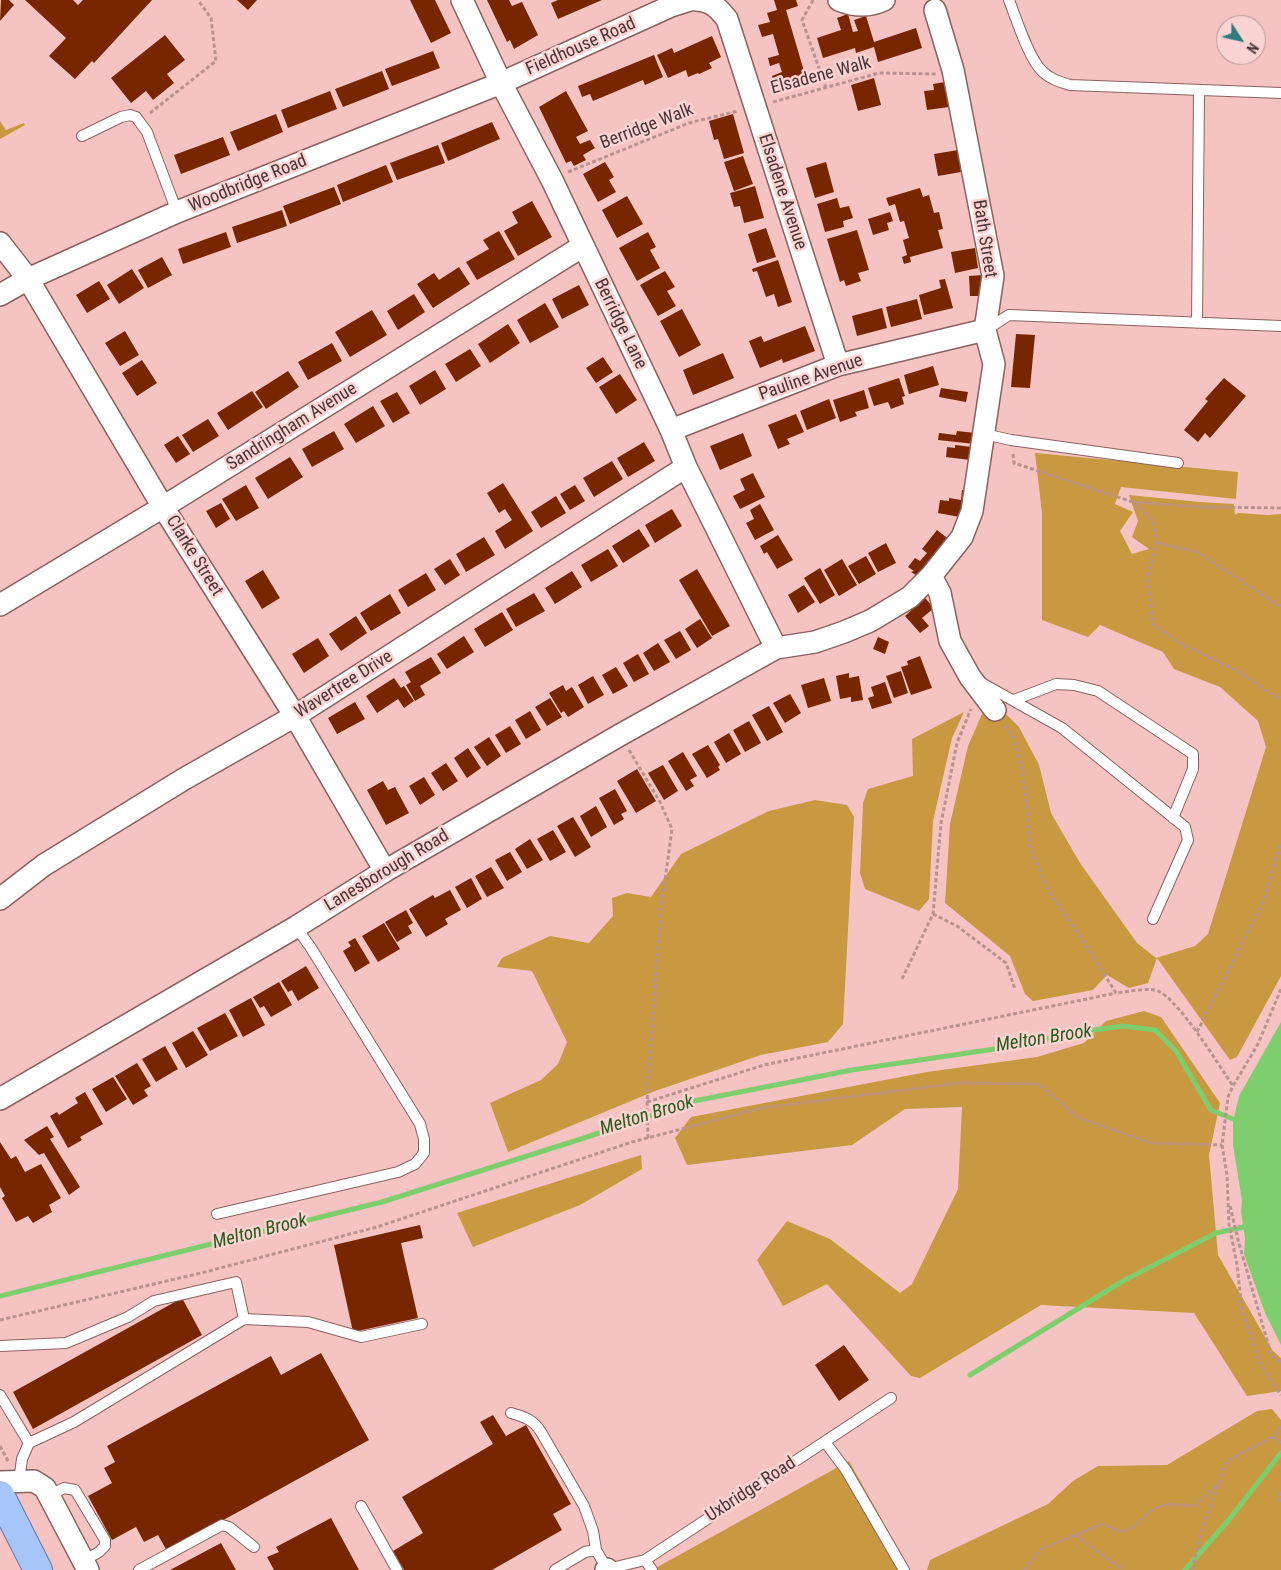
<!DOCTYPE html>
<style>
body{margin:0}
#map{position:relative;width:1281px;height:1570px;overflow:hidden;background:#f5c4c2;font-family:"Roboto Condensed",sans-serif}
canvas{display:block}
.north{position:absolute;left:1216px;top:15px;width:50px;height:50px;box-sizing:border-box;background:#fbd3d2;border:1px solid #b49494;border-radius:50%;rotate:125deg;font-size:14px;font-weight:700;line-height:20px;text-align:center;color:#493636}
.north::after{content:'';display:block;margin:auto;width:18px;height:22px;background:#317a7e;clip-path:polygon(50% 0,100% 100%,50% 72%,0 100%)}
</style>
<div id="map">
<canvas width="1281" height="1570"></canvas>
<div class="north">N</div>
</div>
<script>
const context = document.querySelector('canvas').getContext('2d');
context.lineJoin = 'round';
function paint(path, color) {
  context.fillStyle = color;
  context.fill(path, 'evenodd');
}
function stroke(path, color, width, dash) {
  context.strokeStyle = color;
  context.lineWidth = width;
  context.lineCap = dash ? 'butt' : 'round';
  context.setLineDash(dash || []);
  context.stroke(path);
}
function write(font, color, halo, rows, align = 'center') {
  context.font = font + ' "Roboto Condensed",sans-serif';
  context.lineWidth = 5;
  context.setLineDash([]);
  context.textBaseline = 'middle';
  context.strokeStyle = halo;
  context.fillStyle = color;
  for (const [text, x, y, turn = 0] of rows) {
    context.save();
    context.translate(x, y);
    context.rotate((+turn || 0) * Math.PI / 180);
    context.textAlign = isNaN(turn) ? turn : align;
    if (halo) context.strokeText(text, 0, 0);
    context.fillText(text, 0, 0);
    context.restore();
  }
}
paint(new Path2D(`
 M0,121l6,9 18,-7 1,2 -25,14z
 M1035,453l203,19 -2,27 -115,-12 -6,17 18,8 -13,19 12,23 17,-5 -17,-12 6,-16 -9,-26 71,7 34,2 1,11 3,-2 30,2 13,-1v462l-44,81 -7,3 -73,-102 -9,25 -19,5 -22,-13 -14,15 -60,11 -8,-7 -15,-38 -65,-53 5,-79 18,-78 14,-32 23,-1 14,14 20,38 12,48 29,50 57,80 19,15 39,-12 13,-12 58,-187 -8,-26 -38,-34 -46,-18 -11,-17 -63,-27 -12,12 -46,-17v-107z
 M964,712l-12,26 -19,83 -4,78 -10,12 -54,-22 -5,-16 3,-70 5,-14 45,-13 -1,-37z
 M815,800l32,5 7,12 -11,207 -15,18 -67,13 -106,36 -147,61 -18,-49 51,-23 17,-16 9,-22 -35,-71 -35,-4 5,-9 48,-22 39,7 24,-27 -1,-18 15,-5 24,4 30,-43 88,-43z
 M1144,1011l17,6 59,86 -11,52 9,100 55,96 8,7v33l-34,5 -53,-83 -153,-8 -121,73 -9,-2 -84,-92 -44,22 -26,-46 30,-39 43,18 70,54 12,-9 46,-95 4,-82 -57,2 -53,36 -165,20 -12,-27 16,-21 236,-45 110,-15 47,-14 22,-22z
 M641,1155l1,14 -62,36 -107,42 -16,-34z
 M1272,1409l9,11v150h-354l3,-10 118,-56 25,-23 25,-15 69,-1 90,-54z
 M849,1461l61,109h-258z`), '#c89940');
paint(new Path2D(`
 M1281,1022v323l-16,-32 -21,-59 1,-16 -4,-26 1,-11 -9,-56v-23l6,-26z`), '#7ece6d');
stroke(new Path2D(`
 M0,1296l382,-94 202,-64 110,-37 158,-31 163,-24 63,-14 45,-6 32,4 21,21 35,59 27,11
 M970,1375l153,-94 93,-48 32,-7
 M1185,1570l43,-49 53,-68`), '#7ece6d', 5);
paint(new Path2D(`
 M1,0h8l5,5 -14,16z
 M25,0h48l5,5 5,-5h69l-58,63 -2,-2 -17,18 -26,-23 17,-18z
 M237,0h20l-9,10z
 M410,0h25l16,33 -20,10z
 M487,0h22l3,6 10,-4 16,33 -24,14 -4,-9 -3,2z
 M558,0h44l-44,19 -7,-16z
 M774,0h22l2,6 -12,4 20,68 -19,5 -1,-4 -12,3 -2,-6 10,-4 -3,-9 -9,3 -2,-8 11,-3 -6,-21 -11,3 -4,-12 12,-3 -3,-9 10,-3z
 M848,14l5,18 5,-1 -4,-11 12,-4 8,26 42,-14 6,20 -44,14 -4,-15 -18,6 -1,-5 -32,10 -6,-20 24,-8 -4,-12z
 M165,35l20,25 -18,14 7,9 -21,17 -7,-9 -15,12 -20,-25z
 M712,36l9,21 -12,6 3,5 -13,6 -1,-1 -10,4 -2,-7 -18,8 -11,-23 15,-7 2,5z
 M433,51l7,17 -48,18 -7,-17z
 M654,55l9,22 -18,8 -2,-5 -50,21 -3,-7 -8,3 -4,-11z
 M382,71l7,18 -46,18 -8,-18z
 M874,78l7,27 -23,6 -7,-26z
 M945,82l4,25 -22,3 -3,-19 10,-1 -1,-6z
 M330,91l7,18 -49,19 -7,-18z
 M566,91l22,40 -12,6 4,7 10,-4 5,8 -12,7 3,5 -12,6 -3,-5 -5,2 -27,-56z
 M276,114l7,18 -45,19 -8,-19z
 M733,114l11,39 -20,6 -6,-20 -4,1 -5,-19z
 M492,122l8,17 -52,22 -7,-18z
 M223,137l7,18 -49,19 -7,-19z
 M438,145l7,18 -48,17 -7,-17z
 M958,150l3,22 -23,4 -4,-22z
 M743,156l10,28 -19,7 -10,-29z
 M605,162l9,15 -5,3 7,12 -18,10 -15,-28z
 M826,162l8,30 -19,6 -9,-30z
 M386,165l7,17 -50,20 -6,-17z
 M755,186l9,32 -20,5 -4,-17 -6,1 -4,-14z
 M334,187l7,17 -51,20 -7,-18z
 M920,188l3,9 6,-2 5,18 5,-1 4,17 -5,1 5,18 -33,9 1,5 -7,2 -2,-7 5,-2 -4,-15 6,-2 -5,-17 -4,1 -5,-18 -6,2 -3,-8z
 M627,196l16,28 -26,14 -15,-28z
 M837,198l3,10 9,-2 4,12 -10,3 1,6 -19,5 -8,-28z
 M532,201l20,36 -34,19 -14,-25 14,-8 -6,-11z
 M282,210l5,16 -50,17 -5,-16z
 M890,212l3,9 -6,2 2,7 -16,5 -5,-16z
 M766,228l10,29 -19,6 -9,-29z
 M857,230l12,40 -11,3 3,8 -15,5 -2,-6 -4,2 -13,-43z
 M499,231l16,28 -38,21 -11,-18 23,-13 -6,-9z
 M226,232l5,15 -48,17 -5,-15z
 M648,232l8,15 -6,3 10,18 -23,13 -18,-33z
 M975,248l3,20 -23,5 -4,-21z
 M162,257l10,18 -24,13 -10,-18z
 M778,260l14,42 -14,5 -4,-13 -8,3 -9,-26 -4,1 -1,-3z
 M459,267l11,17 -37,24 -16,-24 17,-11 5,7z
 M132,269l12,19 -25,16 -12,-19z
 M665,271l10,16 -8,4 9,15 -18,10 -18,-31z
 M983,275l1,21h-14l-1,-20z
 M945,279l8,29 -29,7 -5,-20 22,-7 -2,-8z
 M99,281l11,18 -23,14 -11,-18z
 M579,285l10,20 -27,14 -10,-20z
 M414,294l11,18 -27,18 -11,-19z
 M917,299l5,20 -31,8 -5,-20z
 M545,303l14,24 -29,16 -13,-23z
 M882,308l5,20 -30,8 -5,-20z
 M682,309l19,36 -22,12 -19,-36z
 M372,310l15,25 -37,22 -15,-25z
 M508,324l12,19 -30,20 -12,-19z
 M805,326l10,25 -32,12 -1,-4 -22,9 -11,-27 12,-5 3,6z
 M125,331l14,24 -19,11 -15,-23z
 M1016,334l19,1 -5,53 -19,-1z
 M332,343l10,18 -34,19 -10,-18z
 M470,349l11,17 -25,16 -11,-18z
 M723,353l11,25 -41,17 -10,-25z
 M603,357l10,15 -17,11 -10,-15z
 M142,360l15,23 -20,13 -15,-23z
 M933,366l6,19 -30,9 -5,-19z
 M435,370l11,19 -26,16 -11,-19z
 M288,371l11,16 -33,22 -11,-17z
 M620,374l17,26 -21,14 -17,-27z
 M899,378l6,18 -3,1 2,7 -13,5 -3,-7 -14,4 -6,-18z
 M1224,378l22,18 -36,42 -5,-5 -7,9 -14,-12 24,-29 -3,-2z
 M941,388l27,4 -2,10 -27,-5z
 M864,390l5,18 -14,4 2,4 -17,6 -7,-22z
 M252,391l11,16 -35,23 -11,-17z
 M397,392l13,21 -17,10 -13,-22z
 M829,399l7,19 -29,12 -7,-19z
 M373,406l12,20 -29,17 -12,-19z
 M796,414l8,18 -17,7 3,5 -12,5 -10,-24z
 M208,419l11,17 -26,16 -11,-17z
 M334,431l10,18 -32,18 -10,-18z
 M957,431l19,2 -1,11 -37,-4 1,-7 17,2z
 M743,433l9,23 -32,14 -10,-24z
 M178,436l12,18 -14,9 -12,-18z
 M644,442l11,19 -27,16 -11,-19z
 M955,445l17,2 -2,13 -24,-3 1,-10 8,1z
 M290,457l13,20 -35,22 -13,-21z
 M612,461l11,18 -29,18 -11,-19z
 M753,473l12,24 -25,12 -7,-13 12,-6 -5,-11z
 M503,483l30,48 -28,18 -10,-18 17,-11 -7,-11 -6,4 -12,-20z
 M246,485l13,23 -23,13 -14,-22z
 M575,485l10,16 -15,9 -10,-16z
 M962,490l6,1 -3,27 -27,-5 2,-13 9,1v-3l12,2z
 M556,496l10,17 -25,15 -10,-16z
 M221,503l9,16 -14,9 -10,-17z
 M760,504l14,26 -19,10 -9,-17 8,-4 -4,-9z
 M672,509l10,17 -27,17 -10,-18z
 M639,529l11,17 -27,17 -11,-17z
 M937,530l14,11 -29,38 -11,-7 3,-1 -6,-4 7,-9 5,3 7,-8 -5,-4z
 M778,535l15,25 -16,9 -10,-17 -3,2 -4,-8z
 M484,537l11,18 -29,17 -10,-18z
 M886,543l10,20 -18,9 -10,-19z
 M608,549l10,17 -27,16 -10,-17z
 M866,556l10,18 -17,10 -11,-18z
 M450,559l10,16 -15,10 -11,-16z
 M842,559l15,26 -18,11 -15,-26z
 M820,568l15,27 -15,9 -16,-26z
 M697,569l33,57 -18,10 -33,-56z
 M263,570l17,28 -18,11 -17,-28z
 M572,571l10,16 -27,17 -10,-16z
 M426,573l10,17 -28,17 -10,-17z
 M804,585l11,17 -17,11 -10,-18z
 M534,593l11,18 -29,16 -10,-18z
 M390,594l11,19 -30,18 -11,-18z
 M925,598l9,10 -12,10 7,8 -9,7 -15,-17z
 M502,612l11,18 -28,17 -11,-18z
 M356,616l11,17 -26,18 -12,-17z
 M700,619l12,19 -15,10 -12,-19z
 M680,631l11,19 -15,9 -12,-19z
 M464,636l10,16 -27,17 -10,-15z
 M878,637l11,5 -4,12 -12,-5z
 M318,638l11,18 -25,17 -12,-19z
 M658,643l12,19 -16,9 -11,-18z
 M638,654l11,20 -15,8 -11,-19z
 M920,656l12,32 -21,7 -10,-28 7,-2 -1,-4z
 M431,657l10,16 -21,13 5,9 -10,6 -9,-16 5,-3 -6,-10z
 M616,667l12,19 -15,8 -11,-19z
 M901,671l7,22 -14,5 -8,-22z
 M849,673v5l10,-2 4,24 -12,2v-5l-11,2 -4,-23z
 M593,676l11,19 -16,9 -10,-19z
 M394,678l7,10 3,-2 10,15 -10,7 -6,-9 -21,14 -11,-17z
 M824,678l7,23 -23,7 -7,-23z
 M885,682l7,21 -20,6 -4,-11 6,-2 -3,-9z
 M563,685l3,6 6,-4 12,20 -16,10 -4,-6 -3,2 -12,-20z
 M790,694l11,19 -16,10 -12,-20z
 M550,698l12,19 -15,9 -12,-19z
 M355,702l10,17 -28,15 -9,-16z
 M769,706l14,26 -16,9 -15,-26z
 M530,711l11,19 -15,9 -11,-19z
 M749,721l12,22 -16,9 -12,-22z
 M510,726l11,18 -15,9 -11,-18z
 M729,733l12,21 -15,9 -12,-21z
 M489,737l12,19 -14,10 -13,-19z
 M708,745l12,20 -2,2 2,3 -13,8 -15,-24z
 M468,748l13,20 -14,10 -13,-20z
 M683,752l14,24 -7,4 4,6 -8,5 -18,-30z
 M446,763l12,18 -15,10 -12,-18z
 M663,765l15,26 -14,9 -16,-27z
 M637,769l19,32 -20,12 -19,-32z
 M424,777l11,18 -15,10 -11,-19z
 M383,781l5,9 7,-3 14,26 -23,12 -19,-35z
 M615,789l12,22 -6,3 3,5 -10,6 -15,-27z
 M596,806l11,21 -16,10 -11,-21z
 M573,817l18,30 -16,10 -18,-31z
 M553,830l13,22 -16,9 -13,-22z
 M530,839l13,21 -16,9 -12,-20z
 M510,852l12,20 -15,9 -12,-21z
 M491,867l13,21 -17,9 -12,-21z
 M471,878l11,21 -15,9 -12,-21z
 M450,890l11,20 -16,9 3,5 -22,13 -17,-28 24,-14 2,3z
 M406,910l7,13 -5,3 4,7 -15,9 -12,-20z
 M384,923l16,26 -22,13 -16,-26z
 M355,938l15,25 -15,9 -12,-21 8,-5 -3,-4z
 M306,966l13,22 -21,13 -6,-11 -4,2 -7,-11z
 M279,982l13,23 -21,12 -7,-11 -4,2 -7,-11z
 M251,998l14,27 -22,12 -14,-27z
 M225,1013l13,23 -28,15 -13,-23z
 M193,1031l15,24 -22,13 -14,-25z
 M165,1046l13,23 -22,13 -14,-23z
 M137,1063l14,23 -7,4 4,6 -15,9 -18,-29z
 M113,1077l14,22 -21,13 -14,-23z
 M85,1092l18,32 -23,13 2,3 -14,8 -18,-32 7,-4 2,3 19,-12 -3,-5z
 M47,1126l7,11 -4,2 30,48 -11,8 -25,-42 -5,2 -15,-15z
 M0,1142l11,17 5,-3 9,16 16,-8 20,34 -12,7 3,7 -19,11 -5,-7 -12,6 -14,-24 3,-2 -5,-9z
 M420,1225l3,13 -22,5 17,75 -65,14 -19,-87z
 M182,1298l20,37 -169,94 -20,-37z
 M844,1345l25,35 -30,21 -24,-36z
 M321,1353l48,87 -202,111 -9,-16 -14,7 -8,-15 -24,13 -24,-44 24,-13 -8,-15 11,-6 -8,-16 164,-90 10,19z
 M493,1415l13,21 20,-11 45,79 -18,10 9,16 -70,40h-88l-11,-19 30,-18 -21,-36 91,-53 -13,-22z
 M331,1518l28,52h-85l-7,-13 12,-5 -3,-5z
 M221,1543l15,27h-66z`), '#782600');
const service = new Path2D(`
 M1009,0c7,18 20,59 33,71 8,8 18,11 28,14l211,8
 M82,136l39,-19 9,-2 6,2 11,15 30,80
 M1197,323l2,-233
 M986,330l23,-15 272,11
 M984,434l27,6 167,23
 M980,682l82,46 123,99 3,13 -35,79
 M1014,700l42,-16 18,1 24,6 95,63v15l-20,49
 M217,1214l181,-42 17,-8 9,-11v-14l-4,-15 -109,-176 -15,-21
 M244,1319l64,3 53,15 61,-13
 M0,1346l66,-3 62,-26 26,-16 82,-19 8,37 -170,103 -45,21 -7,16 -3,22
 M0,1395l29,48
 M511,1413c13,4 22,6 30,19l43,74 9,25 3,19
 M825,1442l21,28 58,100
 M50,1495l14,-7 11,2 30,50v6l-6,6 -16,9
 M361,1506l36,64
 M645,1560l7,10
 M139,1570l83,-45 7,2 25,20
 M555,1570l30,-18 11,-2 11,19 38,-9 246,-162`);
const minor = new Path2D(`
 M462,0l39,83 51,97 119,250 15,37 90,181
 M697,0c15,1 21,8 30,19l111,346
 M839,0c14,6 30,7 45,0
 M935,10l18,60 40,206 -8,54 9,34 -22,147 -10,26 -31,39 9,17 10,48 20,36 25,33
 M0,243l28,36 135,228 132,209 90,155
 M0,295l28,-16 149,-67 324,-129 170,-77 19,-6
 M671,430l167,-65 147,-35
 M0,605l163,-98 420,-261
 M0,899l44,-34 140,-86 111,-63 391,-249
 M0,1099l296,-172 89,-56 235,-136 156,-87 39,-6 29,-10 26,-11 40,-24 21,-21
 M0,1482l34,-1 11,7 43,82
 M606,1570l1,-1`);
const primary = new Path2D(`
 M0,1495l38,75`);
stroke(service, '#8b6160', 12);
stroke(minor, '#8b6160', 24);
stroke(primary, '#607ab1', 30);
stroke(new Path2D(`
 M813,0l-11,20 24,68
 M773,102l106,-29 57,1
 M150,113l66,-52 -5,-43 -13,-18
 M568,172l121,-49 49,-12
 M1013,454l1,9 119,39 20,19 4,22 -9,33 5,48 29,20 56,27 43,29
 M1134,502l67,5 80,1
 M1157,543l41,9 83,55
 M1005,725l9,13 8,30 6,45 2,33 19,46 34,48 33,53c9,-1 35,-6 42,-2 22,10 60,73 75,95
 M629,750l31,52 12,27 -11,80 -14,193 1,36
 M933,914l24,12 49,37 9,26
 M902,979l31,-65 8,-91 16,-80 14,-34
 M1281,989l-23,55 -25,42 -5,11 -6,48 5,30 2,49 8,41 5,45 17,51 22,34
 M1197,1032l67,-131 17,-59
 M647,1102l117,-37 352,-72
 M1230,1206l8,34 33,114 10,9
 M0,1320l201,-47 176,-46 255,-85 130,-34 198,-25 79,1 40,34 73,25 70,2
 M1273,1437l8,6
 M0,1446l8,15
 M1281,1492l-2,5 2,7
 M1075,1535l48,35
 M1024,1570l18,-21 60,-25 21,8c16,-7 14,-9 26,-19 12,-12 31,-8 46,-7l25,-23
 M1192,1570l11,-43 24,-66 46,-24 8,-10`), '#b99291', 3, [4, 2.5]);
stroke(service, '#fff', 10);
stroke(minor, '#fff', 21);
stroke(primary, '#a7c5f8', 28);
write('18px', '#493636', '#fbd3d2', [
 ["Fieldhouse Road",581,47,-24],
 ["Elsadene Walk",821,76,-15],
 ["Berridge Walk",647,127,-21],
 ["Woodbridge Road",248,184,-22],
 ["Elsadene Avenue",782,192,72],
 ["Bath Street",984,239,81],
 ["Berridge Lane",620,324,64],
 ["Pauline Avenue",811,378,-19],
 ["Sandringham Avenue",292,427,-32],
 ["Clarke Street",194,556,58],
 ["Wavertree Drive",344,685,-32],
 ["Lanesborough Road",387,871,-31],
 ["Uxbridge Road",751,1490,-33]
]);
write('italic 19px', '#285c1c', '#fbd3d2', [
 ["Melton Brook",1044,1039,-9],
 ["Melton Brook",647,1116,-17],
 ["Melton Brook",260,1232,-14]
]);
</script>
